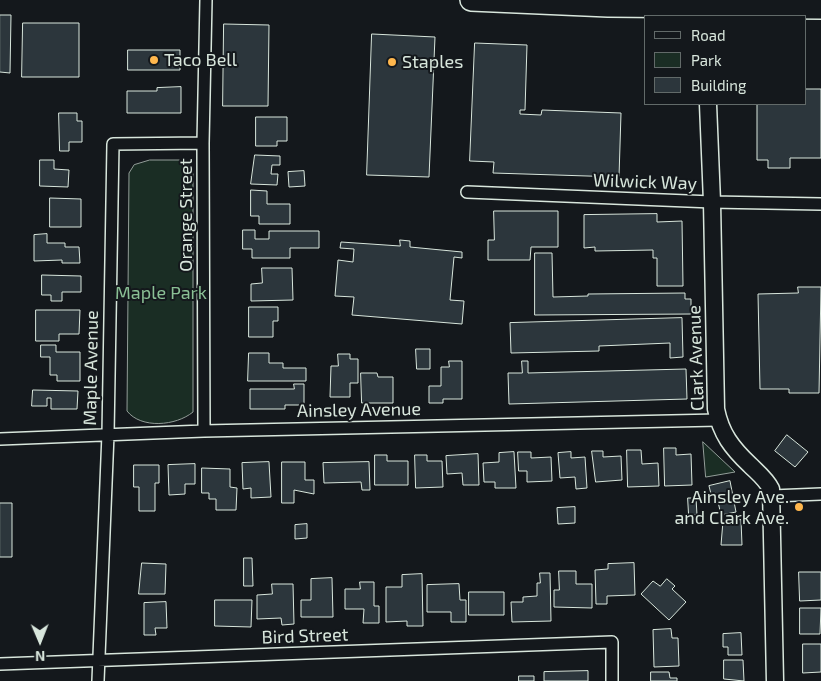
<!DOCTYPE html>
<style>
body{margin:0}
#map{position:relative;width:821px;height:681px;overflow:hidden;background:#14181c;font-family:"Exo 2",sans-serif}
canvas{display:block}
.legend{position:absolute;left:644px;top:15px;width:162px;height:90px;box-sizing:border-box;background:#14181c;border:1px solid #626a69;margin:0;padding:6px 9px;list-style:none;font-size:15px;color:#d8e6dc}
.legend li{display:flex;align-items:center;gap:10px;height:25px}
.legend b{width:25px;border:1px solid #626a69}
.north{position:absolute;left:15px;top:616px;width:50px;height:50px;-webkit-text-stroke:4px #14181c;paint-order:stroke;rotate:179deg;font-size:14px;font-weight:700;line-height:20px;text-align:center;color:#d8e6dc}
.north::after{content:'';display:block;margin:auto;width:18px;height:22px;background:#d8e6dc;clip-path:polygon(50% 0,100% 100%,50% 72%,0 100%)}
</style>
<div id="map">
<canvas width="821" height="681"></canvas>
<ul class="legend">
<li><b style="height:6px;background:#14181c"></b>Road</li>
<li><b style="height:14px;background:#1a2d24"></b>Park</li>
<li><b style="height:14px;background:#2c363c"></b>Building</li>
</ul>
<div class="north">N</div>
</div>
<script>
const context = document.querySelector('canvas').getContext('2d');
context.lineJoin = 'round';
function paint(path, color) {
  context.fillStyle = color;
  context.fill(path, 'evenodd');
}
function stroke(path, color, width, dash) {
  context.strokeStyle = color;
  context.lineWidth = width;
  context.lineCap = dash ? 'butt' : 'round';
  context.setLineDash(dash || []);
  context.stroke(path);
}
function write(font, color, halo, rows, align = 'center') {
  context.font = font + ' "Exo 2",sans-serif';
  context.lineWidth = 4;
  context.setLineDash([]);
  context.textBaseline = 'middle';
  context.strokeStyle = halo;
  context.fillStyle = color;
  for (const [text, x, y, turn = 0] of rows) {
    context.save();
    context.translate(x, y);
    context.rotate((+turn || 0) * Math.PI / 180);
    context.textAlign = isNaN(turn) ? turn : align;
    if (halo) context.strokeText(text, 0, 0);
    context.fillText(text, 0, 0);
    context.restore();
  }
}
const green = new Path2D(`
 M150,160h29l11,6 3,8v238c-17,14 -52,17 -66,-1l2,-238 5,-8z
 M703,442l32,30 -29,5z`);
paint(green, '#1a2d24');
stroke(green, '#939e99', 1);
const building = new Path2D(`
 M0,15h11l-1,58 -10,-1z
 M23,23h56v54h-57z
 M224,24l45,1 -1,81h-45z
 M372,34l63,3 -6,140 -62,-2z
 M475,43l52,2 -2,65h-5v4l21,1 1,-5 79,3 -2,64 -126,-4 1,-11 -24,-1z
 M128,50h52v20h-52z
 M181,87v26h-54v-22h30v-3z
 M805,89h16v69h-31v10h-22v-8h-11v-56h48z
 M59,113h18v8h5v21h-13v9h-9z
 M256,117h31v24h-10v5h-21z
 M255,155l25,1v9h-8l-1,9h7l-1,11 -26,-1z
 M40,160h14v9l15,1 -1,17 -28,-1z
 M304,171l1,15 -16,1 -1,-15z
 M251,190l16,1v13h23v20h-31v-8h-8z
 M50,198l31,1v28h-31z
 M494,211h64v36h-27l-1,13h-42v-20h6z
 M657,214v8l25,-1 1,65h-26v-28h-4v-8l-58,1v-4l-11,1v-33z
 M243,230h12v9h14v-8h50v17h-29v10h-38v-9h-9z
 M47,234v9h18v4h14l1,16h-18v-3l-28,1v-26z
 M400,240l10,1v6l52,5v6l-8,-1 -4,43 14,1 -2,23 -110,-9 2,-18 -19,-1 3,-36 15,2 1,-13 -14,-1 1,-6 59,4z
 M535,253h17l1,44 35,-1v-2l97,-1v6h6v15l-156,1z
 M262,268h30l1,32 -42,1v-17l11,-1z
 M42,275l39,1v16h-19v9h-11v-6h-9z
 M798,287h23l-2,106h-30v-4h-29l-2,-95 40,-1z
 M249,307h29v14h-5v16h-24z
 M36,310h44l-1,24h-20v7h-23z
 M682,318l1,39 -13,1v-15l-71,3v5l-88,2 -1,-30z
 M41,345h15v7h24v29h-23v-6h-7v-18h-9z
 M416,349h14v20h-13z
 M249,353h20v10h14v5h23v13h-58z
 M338,354h12v5h8v24h-8v14h-20l1,-31h7z
 M449,361h13v38h-19v4h-14v-17h12v-19h8z
 M522,361h6v12l158,-4 1,30 -178,5 -1,-31h14z
 M361,373h16l1,4h15v26h-31z
 M294,384h10v21h-19v4h-35v-20h44z
 M33,390l45,1 -1,18h-26v-11h-4v8h-15z
 M787,435l21,17 -13,15 -20,-16z
 M664,448h12v7l15,-1 1,31 -27,1z
 M627,450h14l1,14 16,-1 1,23 -31,1z
 M592,451h11v6l18,-1 1,24 -26,2z
 M514,452l2,36h-21v-6h-11l-1,-19 16,-1v-9z
 M518,452h13v6l20,-1 1,24 -25,1v-11h-8z
 M571,452v6l14,-1 2,31 -11,1 -1,-12 -15,1 -2,-25z
 M478,454l1,31h-16l-1,-12 -15,1 -1,-18z
 M375,455h12v6h21v24h-33z
 M415,455h12v6h15l1,26 -27,1z
 M269,462l2,35 -20,1v-10l-8,1 -1,-26z
 M282,462h23v18h9v14l-20,-4v13h-12z
 M369,462l1,28h-8l-1,-8 -37,1 -1,-20z
 M195,464v20h-10v10l-16,1 -1,-30z
 M134,465h25v18h-4v28h-16v-24h-5z
 M202,468l28,1v18l7,1 -1,22h-20v-11h-7v-6h-7z
 M730,481l6,31 -15,3 -5,-22 -5,1 -2,-8z
 M688,498h8l1,17h-8z
 M0,503h12v54h-12z
 M575,507v16l-17,1 -1,-16z
 M741,520l1,25h-21l2,-24z
 M307,524v14l-12,1v-14z
 M244,558h8l1,28h-9z
 M142,563l24,1 -1,30h-26z
 M634,563l1,32 -28,1v8h-11l-1,-34 13,-1v-5z
 M559,571h17v13h16v24l-38,-1v-17h5z
 M799,572h22v28l-21,1z
 M540,573h10l1,48 -39,1 -1,-20h12v-5l14,-1v-13h3z
 M422,574l1,52h-16v-5l-21,1v-35h16v-12z
 M332,578l1,39h-32v-17h10v-21z
 M667,579l8,7 -3,3 14,13 -17,18 -28,-26 12,-13 7,5z
 M360,582h14v24h5v17h-16l1,-14h-19v-20h15z
 M272,584h21l1,40 -12,1 -1,-7 -24,1v-24l15,-1z
 M459,584l1,16h6v22h-15v-10h-24v-27z
 M469,592h35v23h-35z
 M215,600h37l-1,27 -36,-1z
 M166,602l1,26h-12l1,7h-12v-32z
 M800,608h21l-1,26h-20z
 M671,629l1,9h6l1,28 -25,1 -1,-37z
 M741,633l1,22h-14v-8h-5v-13z
 M803,644h18v28l-18,1z
 M724,660h19l1,21 -20,-2z
 M588,671v10h-44v-9z
 M651,672h18l1,6h7v3h-26z
 M519,676h15v5h-15z`);
paint(building, '#2c363c');
stroke(building, '#d8e6dc', 1);
const street = new Path2D(`
 M467,192l245,10 109,2
 M204,431l-1,-288 3,-143
 M0,439l204,-8 514,-11
 M772,496l49,-2
 M0,664l612,-22v39
 M98,681l10,-247 5,-290 90,-1`);
const secondary = new Path2D(`
 M708,104l4,98 4,207c5,25 16,39 34,56 8,8 16,14 21,24l4,192`);
const highway = new Path2D(`
 M471,0l137,6 213,2`);
stroke(street, '#d8e6dc', 14);
stroke(secondary, '#d8e6dc', 19);
stroke(highway, '#d8e6dc', 24);
stroke(street, '#14181c', 11);
stroke(secondary, '#14181c', 16);
stroke(highway, '#14181c', 21);
for (const [x, y, r, color] of [
 [154,60,5,"#ffb74d"],
 [392,62,5,"#ffb74d"],
 [799,507,5,"#ffb74d"]
]) {
  const dot = new Path2D();
  dot.arc(x, y, r, 0, 2 * Math.PI);
  context.fillStyle = color;
  context.fill(dot);
  stroke(dot, '#14181c', 2);
}
write('18px', '#d8e6dc', '#14181c', [
 ["Taco Bell",164,60],
 ["Staples",402,62],
 ["Ainsley Ave.",789,497,"right"],
 ["and Clark Ave.",789,518,"right"]
], 'left');
write('18px', '#d8e6dc', '#14181c', [
 ["Wilwick Way",645,182,2],
 ["Orange Street",186,215,-90],
 ["Clark Avenue",696,358,-92],
 ["Maple Avenue",91,368,-89],
 ["Ainsley Avenue",359,410,-1],
 ["Bird Street",305,636,-2]
]);
write('18px', '#8ac095', '#14181c', [
 ["Maple Park",161,293]
]);
</script>
